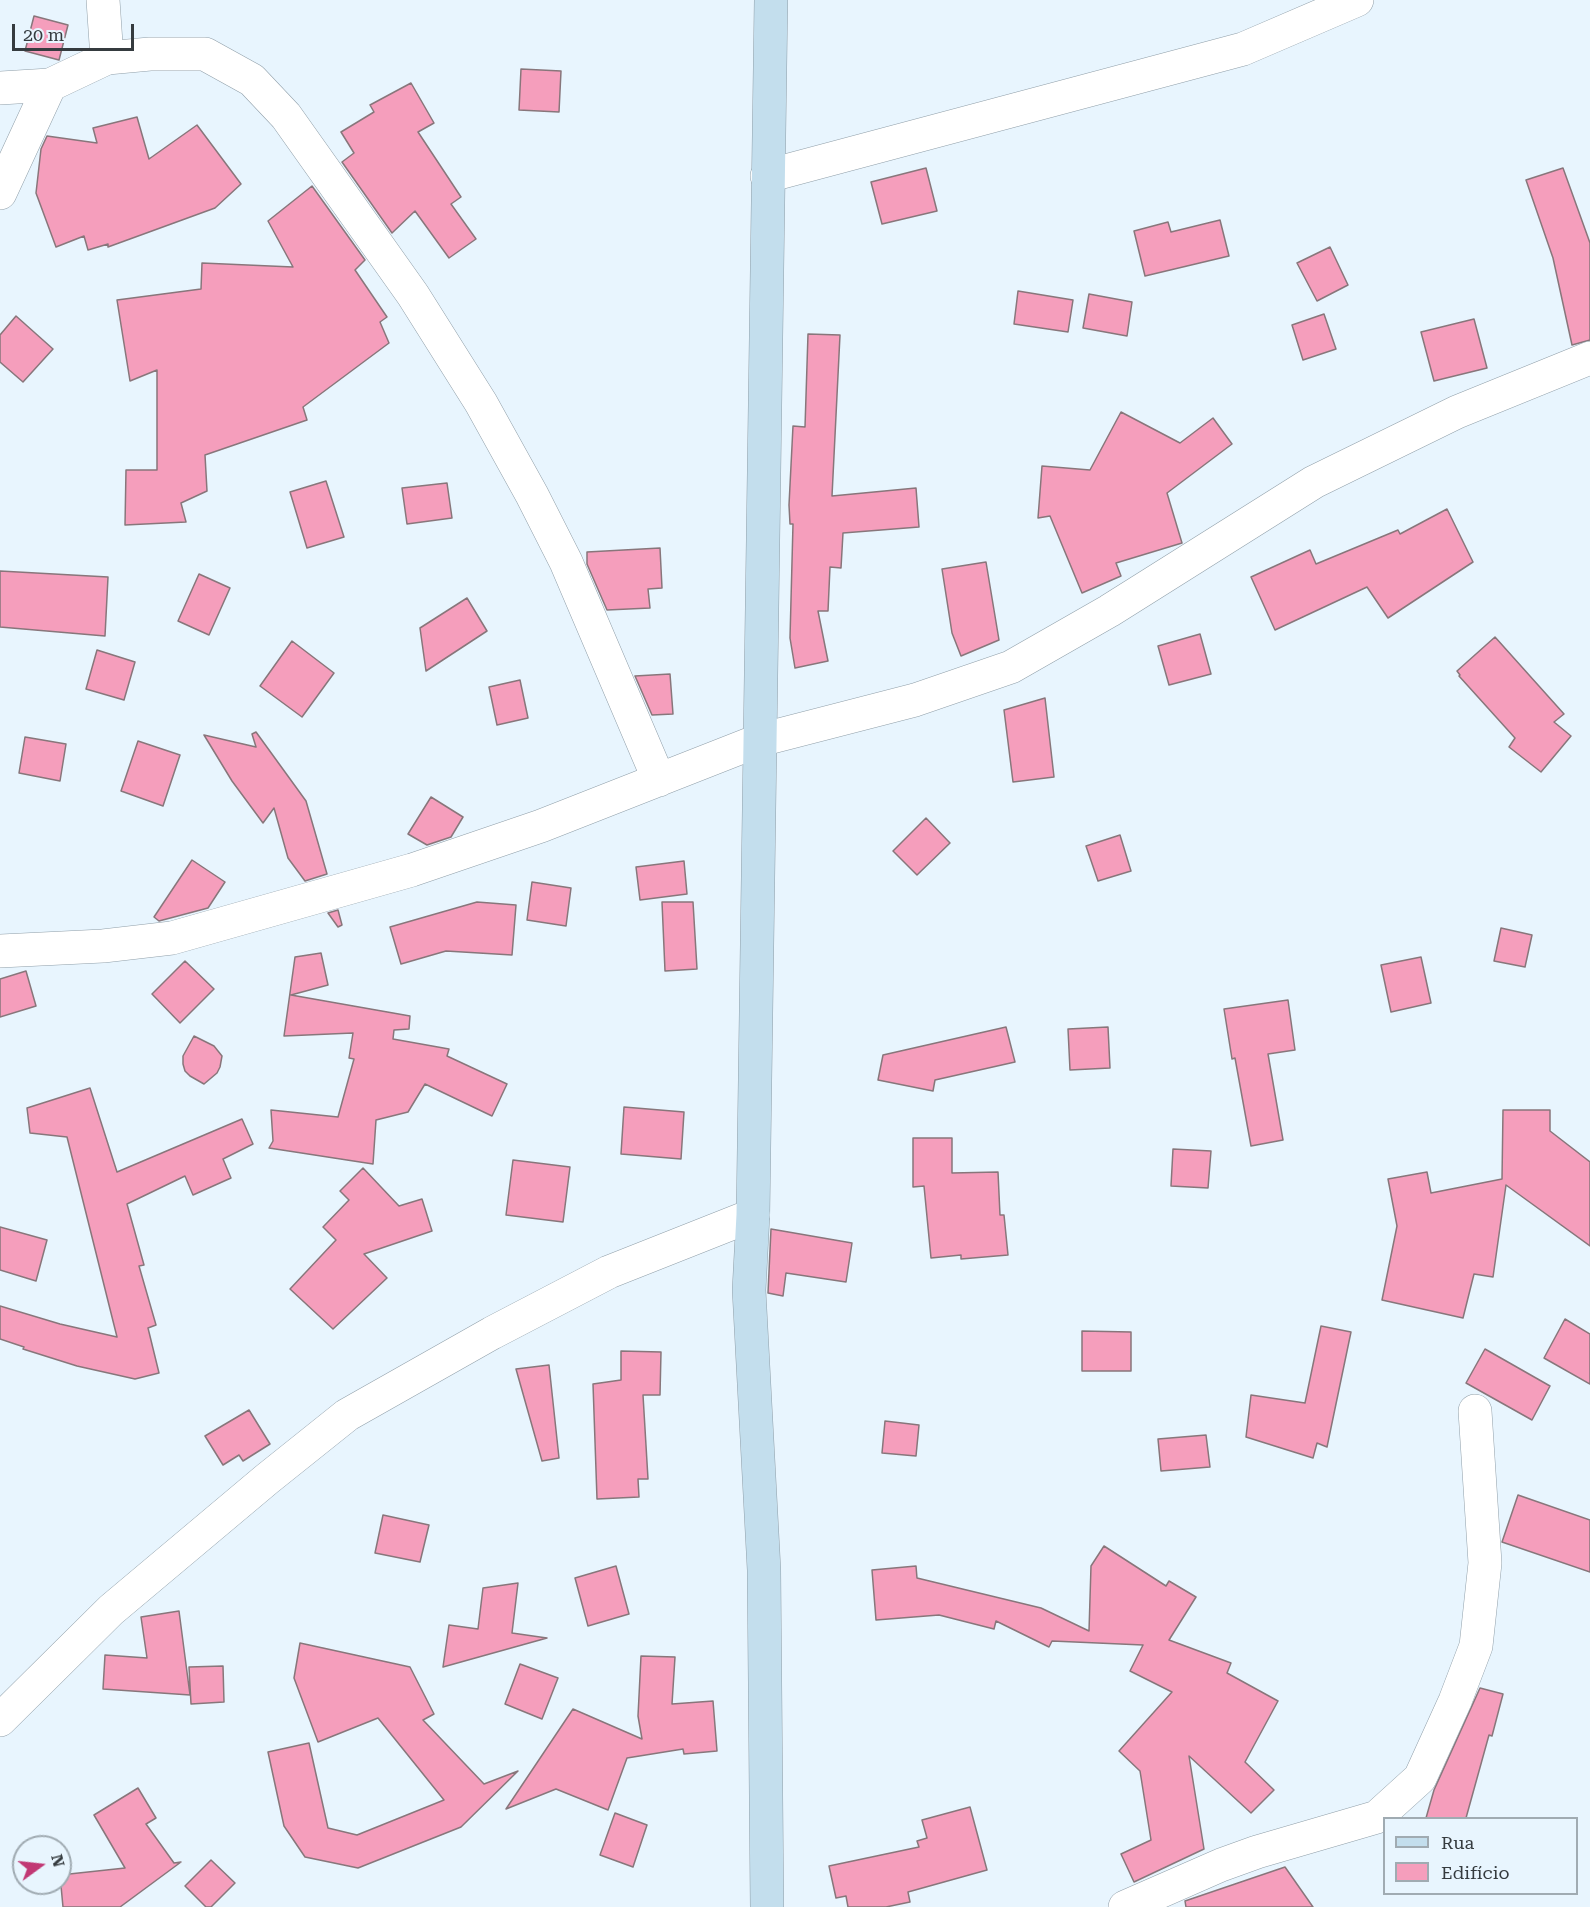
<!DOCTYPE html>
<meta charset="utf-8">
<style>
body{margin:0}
#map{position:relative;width:1590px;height:1907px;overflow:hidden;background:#e8f5fe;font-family:"Roboto Serif",serif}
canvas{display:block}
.legend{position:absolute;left:1383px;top:1817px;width:195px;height:78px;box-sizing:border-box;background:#e8f5fe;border:2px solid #a0abb2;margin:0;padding:8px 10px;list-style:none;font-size:18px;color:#353b3f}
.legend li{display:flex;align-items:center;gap:12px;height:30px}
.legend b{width:30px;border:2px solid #a0abb2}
.north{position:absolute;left:12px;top:1835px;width:60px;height:60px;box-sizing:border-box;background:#e8f5fe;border:2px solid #a0abb2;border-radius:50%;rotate:75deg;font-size:16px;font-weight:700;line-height:24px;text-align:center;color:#353b3f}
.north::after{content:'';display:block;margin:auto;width:21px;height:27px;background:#c13874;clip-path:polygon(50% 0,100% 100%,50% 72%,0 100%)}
.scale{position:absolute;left:12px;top:24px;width:122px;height:27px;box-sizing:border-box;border:3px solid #353b3f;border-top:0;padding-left:8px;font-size:18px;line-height:21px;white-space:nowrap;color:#353b3f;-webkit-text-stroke:4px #e8f5fe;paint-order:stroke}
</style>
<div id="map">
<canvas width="1590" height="1907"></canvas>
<ul class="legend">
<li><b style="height:8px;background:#c3deed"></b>Rua</li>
<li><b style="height:16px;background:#f59ebc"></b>Edifício</li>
</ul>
<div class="north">N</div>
<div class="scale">20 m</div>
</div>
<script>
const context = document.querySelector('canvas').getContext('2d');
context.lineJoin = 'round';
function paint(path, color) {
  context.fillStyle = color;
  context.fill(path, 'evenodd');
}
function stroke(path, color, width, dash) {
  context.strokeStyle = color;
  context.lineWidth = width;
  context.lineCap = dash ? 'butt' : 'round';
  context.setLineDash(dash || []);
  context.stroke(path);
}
const building = new Path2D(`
 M34,16l34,9 -9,35 -34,-9z
 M521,69l40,2 -2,41 -40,-2z
 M411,83l23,40 -16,9 43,65 -10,7 25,35 -27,19 -34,-47 -23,22 -50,-71 12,-9 -13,-21 33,-20 -4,-7z
 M137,117l12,42 48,-34 44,59 -26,24 -107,39v-3l-20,6 -4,-14 -28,11 -20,-54 5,-44 6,-13 50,7 -4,-15z
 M926,168l11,43 -55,13 -11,-42z
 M1563,168l27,75v97l-18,5 -19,-87 -27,-78z
 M312,186l53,74 -10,10 32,47 -7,5 9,21 -86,64 4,13 -102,35 2,36 -26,12 5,19 -61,3 1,-55h31v-100l-27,11 -13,-81 84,-11 1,-26 91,4 -25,-46z
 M1220,220l9,36 -84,20 -11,-45 34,-9 3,10z
 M1330,247l18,38 -31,16 -20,-38z
 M1018,291l55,9 -5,32 -54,-8z
 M1089,294l43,8 -5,34 -44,-8z
 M1324,314l12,35 -33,11 -11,-35z
 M16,316l37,33 -30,33 -23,-20v-27z
 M1474,319l13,49 -53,13 -13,-49z
 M808,334l32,1 -8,161 84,-8 3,39 -76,6 -2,35 -11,-1 -2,44h-10l10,50 -33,7 -5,-30 3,-114h-3l-1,-19 4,-79 12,1z
 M1121,412l59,31 33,-25 19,26 -65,49 15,50 -66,20 5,13 -39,17 -32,-77 -12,2 4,-52 48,4z
 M326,481l18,56 -37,11 -17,-56z
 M447,483l5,35 -45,6 -5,-36z
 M1447,509l26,53 -85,56 -21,-31 -92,43 -24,-53 59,-27 6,14 82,-34 2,4z
 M660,548l2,40 -14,1 2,19 -43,2 -20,-46v-12z
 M986,562l13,78 -38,16 -9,-23 -10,-64z
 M0,571l108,6 -3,59 -105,-9z
 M199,574l31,14 -21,47 -31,-14z
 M467,598l20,33 -61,40 -6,-43z
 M1200,634l11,40 -42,11 -11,-39z
 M1495,637l69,77 -10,8 17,14 -30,36 -32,-25 6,-9 -56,-62 1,-1 -3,-4z
 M292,641l42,32 -32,44 -42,-31z
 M97,650l38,12 -11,38 -38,-11z
 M670,674l3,40 -21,1 -17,-39z
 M520,680l8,38 -31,7 -8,-38z
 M1045,698l9,79 -41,5 -9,-72z
 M256,732l50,69 21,73 -22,7 -17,-23 -14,-50 -11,15 -31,-42 -28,-46 52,12 -4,-13z
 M25,737l41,7 -6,37 -41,-8z
 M138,741l42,14 -17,51 -42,-15z
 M431,797l32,20 -12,20 -24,8 -19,-11z
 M926,818l24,25 -33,32 -24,-24z
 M1120,835l11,36 -33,10 -12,-35z
 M192,860l33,22 -17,26 -49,13 -5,-4z
 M684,861l3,33 -47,6 -4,-33z
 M532,882l39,6 -5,38 -39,-6z
 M477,902l39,3 -4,50 -66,-4 -45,13 -11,-37z
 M662,902h31l4,67 -32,2z
 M338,910l4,15 -4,2 -10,-14z
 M1501,928l31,7 -7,32 -31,-6z
 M321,953l7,32 -37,10 119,21 -1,13 -15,1 -1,9 56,10 -2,7 60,28 -15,32 -67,-32 -17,28 -32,8 -3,44 -104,-16 4,-7 -2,-31 67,7 16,-58 -5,-1 4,-25 -69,3 11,-79z
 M1421,957l10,46 -40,9 -10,-47z
 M185,961l29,28 -34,34 -28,-29z
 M26,971l10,35 -36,11v-38z
 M1288,1000l7,50 -27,4 15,86 -32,6 -16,-88 -3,1 -8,-50z
 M1006,1027l9,35 -80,18 -2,11 -55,-11 5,-25z
 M1108,1027l2,41 -40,2 -2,-41z
 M194,1036l20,10 8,10 -2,11 -3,6 -13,11 -14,-8 -5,-5 -2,-7v-8z
 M90,1088l27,84 125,-53 11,25 -30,15 8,19 -38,17 -8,-19 -58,28 17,61 -5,1 17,59 -8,3 11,45 -24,6 -58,-13 -54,-17 1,-2 -24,-8v-33l60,18 57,13 -50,-200 -37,-4 -3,-25z
 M624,1107l60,5 -3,47 -60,-5z
 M1503,1110h47v21l40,31v84l-84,-61 -13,92 -19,-3 -11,44 -81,-18 15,-74 -9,-47 39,-7 4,21 71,-14z
 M913,1138h39v35l46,-1 2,43h4l4,40 -47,4v-4l-30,3 -7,-72 -11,1z
 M1173,1149l38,2 -3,37 -37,-2z
 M513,1160l57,7 -7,55 -57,-7z
 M363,1168l36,38 23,-7 10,32 -68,23 23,24 -54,51 -43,-40 46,-49 -13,-13 26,-27 -9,-9z
 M0,1227l47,13 -11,41 -36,-11z
 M771,1229l81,14 -6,39 -60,-9 -3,23 -15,-3z
 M1565,1319l25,15v50l-46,-26z
 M1321,1326l30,6 -24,115 -10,-4 -4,15 -67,-21 5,-42 54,8z
 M1082,1331l49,1v39h-49z
 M1485,1349l65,37 -18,34 -66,-37z
 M621,1351l40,1 -1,43h-17l5,84h-10l1,18 -42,2 -4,-115 28,-4z
 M549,1365l10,93 -17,3 -26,-92z
 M249,1410l21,34 -27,17 -4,-6 -16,10 -18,-29z
 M885,1421l34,4 -3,31 -34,-3z
 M1206,1435l4,32 -49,4 -3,-32z
 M1518,1495l72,25v52l-88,-30z
 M383,1515l46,10 -9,37 -45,-9z
 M1104,1546l62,40 3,-5 27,16 -27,43 62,23 -4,10 51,28 -33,61 29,28 -23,23 -62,-57 15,93 -70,33 -13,-28 30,-14 -11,-69 -21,-20 53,-59 -42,-21 13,-26 -91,-4 -3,6 -53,-26 -2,8 -55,-14 -63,5 -4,-50 44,-4 1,12 124,30 48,23 2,-65z
 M616,1566l13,48 -41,12 -13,-48z
 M518,1583l-6,50 35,5 -104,29 6,-42 29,4 5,-41z
 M179,1611l11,84 -87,-6 2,-34 42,3 -6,-41z
 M300,1643l110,24 24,47 -11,6 61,64 34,-13 -57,56 -103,41 -53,-11 -21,-31 -16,-74 41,-9 19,85 29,7 87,-35 -66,-82 -60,24 -24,-64z
 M641,1656l34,1 -3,47 41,-3 4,50 -33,3 -1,-5 -56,9 -19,52 -52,-21 -50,20 67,-100 69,30 -4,-23z
 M520,1664l38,14 -16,41 -37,-15z
 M223,1666l1,36 -33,2 -2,-37z
 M1480,1688l23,6 -11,42 -3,-1 -23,83h-40l8,-28z
 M138,1788l18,30 -10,6 28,39 7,-1 -61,45h-57l-3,-32 65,-7 -31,-53z
 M970,1807l17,63 -79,22 2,10 -24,5h-38l-2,-11 -10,2 -7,-32 90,-19 -2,-6 10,-3 -5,-18z
 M615,1813l32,12 -14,42 -33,-12z
 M211,1860l24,23 -24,24h-5l-21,-21z
 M1285,1867l28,40h-127l-1,-6z`);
paint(building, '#f59ebc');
stroke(building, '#88767b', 1.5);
const street = new Path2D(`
 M103,0l4,58
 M50,85l57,-27 43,-4h55l47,26 34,36 127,179 68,108 51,92 34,67 93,218
 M0,88l50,-3 -50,108
 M767,176l476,-127 114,-49
 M0,951l103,-5 69,-8 240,-68 129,-44 219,-86 155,-40 96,-33 98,-56 205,-129 143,-70 133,-54
 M0,1720l111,-110 156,-131 80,-64 145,-82 117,-61 144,-57
 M1125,1907l96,-42 36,-13 120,-35 43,-39 35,-77 21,-55 9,-83 -10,-152`);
const secondary = new Path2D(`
 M767,1907l-3,-337 -15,-280 4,-75 18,-1215`);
stroke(street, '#909fa9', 34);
stroke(secondary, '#909fa9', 34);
stroke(street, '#fff', 33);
stroke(secondary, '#c3deed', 33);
</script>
